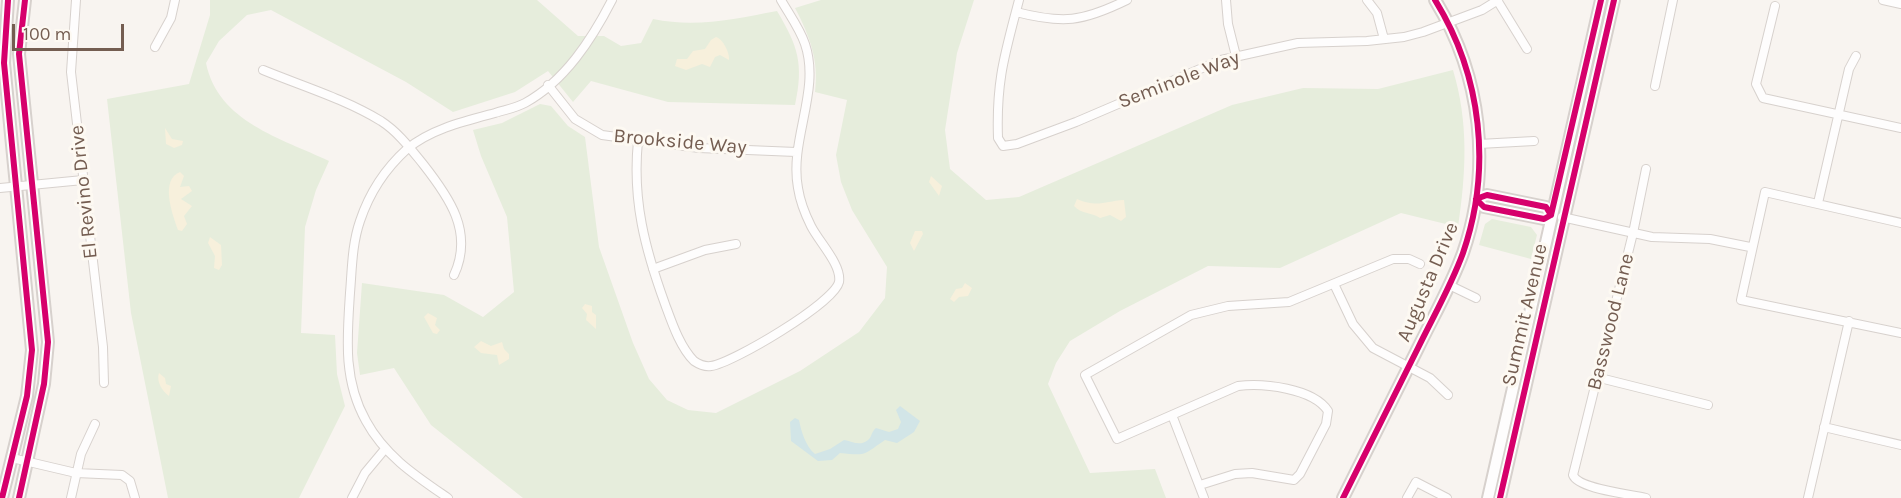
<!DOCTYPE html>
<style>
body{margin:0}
#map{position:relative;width:1901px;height:498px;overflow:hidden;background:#f8f4f0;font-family:Karla,sans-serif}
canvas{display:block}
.scale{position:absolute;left:12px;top:24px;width:112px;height:27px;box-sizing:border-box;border:3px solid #745d51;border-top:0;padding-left:8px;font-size:18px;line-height:21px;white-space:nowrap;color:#745d51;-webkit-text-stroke:4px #fdf9f2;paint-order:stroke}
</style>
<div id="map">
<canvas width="1901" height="498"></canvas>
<div class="scale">100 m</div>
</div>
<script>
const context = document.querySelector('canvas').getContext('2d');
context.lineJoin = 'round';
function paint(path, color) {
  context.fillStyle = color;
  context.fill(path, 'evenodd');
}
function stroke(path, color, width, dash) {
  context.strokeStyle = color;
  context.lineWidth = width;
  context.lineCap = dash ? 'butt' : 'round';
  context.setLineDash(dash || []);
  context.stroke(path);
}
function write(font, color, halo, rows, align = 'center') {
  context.font = font + ' Karla,sans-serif';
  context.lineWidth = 6;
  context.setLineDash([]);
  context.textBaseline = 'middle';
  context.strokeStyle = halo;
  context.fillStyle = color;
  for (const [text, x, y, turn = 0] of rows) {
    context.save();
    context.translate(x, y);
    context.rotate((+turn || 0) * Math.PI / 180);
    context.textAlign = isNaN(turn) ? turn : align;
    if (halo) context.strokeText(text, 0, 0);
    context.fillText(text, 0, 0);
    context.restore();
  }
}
paint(new Path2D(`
 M210,0h327l41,36h26l17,10 20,-3 12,-24c43,9 82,0 124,-8 21,35 27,53 18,94l-127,-3 -77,-21 -18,21 -25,-31 -33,21 -62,20 -47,-30 -135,-72 -24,5 -28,26 -13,22c12,59 75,75 123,98l-13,29 -11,37 -4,106 34,2 2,39 8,32 -46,92h-131l-37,-185 -24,-214 82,-15 21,-69z
 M821,0h153l-17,53 -12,77 5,39 36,31 33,-3 213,-92 71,-17 75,1 75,-19c16,53 13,103 5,157l-57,-14 -121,55 -72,-2 -88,45 -50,30 -14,22 -8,21 42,89 65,-4 11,29h-643l-92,-73 -37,-57 -34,7 -3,-22 5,-70 82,12 39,22 31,-25 -7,-75 -26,-61 -8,-26 29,-7 38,-19 11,2 17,20 17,11 14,110 34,96 16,36 18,21 21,10 28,3 84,-42 59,-39 26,-34 2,-31 -35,-57 -11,-28 -5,-27 11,-55 -32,-8c4,-32 -5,-55 -20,-84z
 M1492,219l39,8 6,8 -6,24 -52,-14 6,-21z`), '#e6eddc');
paint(new Path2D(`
 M716,37c7,2 14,16 13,23l-9,-5 -5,2 -5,10 -8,-3 -16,6 -11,-4 2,-7h10l6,-8 12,-2 6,-9z
 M165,128l7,11 11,2 -1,4 -8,3 -8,-4z
 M180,172l4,4 -4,11 9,-1 3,5 -11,8 11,7 -8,10 3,8 -5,7 -4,-1c-6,-17 -18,-50 2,-58z
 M931,176l11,10 -3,10 -10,-14z
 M1077,199c21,9 28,2 47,1l2,17 -5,4 -11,-6 -10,3c-9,-6 -19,-4 -26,-12z
 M915,231h7l1,3 -9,17 -4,-8z
 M210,237l11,8 1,20 -3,5 -5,-2 1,-12 -7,-13z
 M965,283l7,5 -4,8 -9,1 -5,5 -4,-3 6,-10 6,-1z
 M585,304l7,2v6l4,3v14l-10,-9 1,-6 -5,-6z
 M428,313l9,5 -2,7 5,5 -3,4 -4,-1 -9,-16z
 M481,341l10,5 11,-4 2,7 5,5v5l-10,6 -2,-10 -16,-2 -7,-6z
 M159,373l6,5 1,6 5,2 -2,10c-7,-5 -13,-15 -10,-23z`), '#f7f0dc');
paint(new Path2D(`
 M900,406l20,15 -6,11 -17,11 -12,-3c-22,15 -18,16 -45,13l-8,7 -14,1 -27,-20 -1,-19 5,-4 4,2c2,11 7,27 16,34l15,-5 14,-9c8,1 16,7 24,0 4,-3 3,-8 8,-12l13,4 9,-3 3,-7 -5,-12z`), '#d2e5e7');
const street = new Path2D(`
 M76,0l-5,72 32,275 1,36
 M1019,0c-14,54 -23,80 -21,138l5,8 14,-2 59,-22 145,-62 77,-17 69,-2 37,-4 19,-5 59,-22 16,-10
 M1226,0l2,24 8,32
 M1367,0l10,13 7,26
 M1497,0l30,49
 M1883,0l18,4
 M1775,6l-19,78 7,14 138,30
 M1016,12c47,12 66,10 111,-12
 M155,47l16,-29 4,-18
 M263,70c39,16 82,29 118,51 17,11 29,27 42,43 26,33 51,68 31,111
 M548,85l27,34 27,16 97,13 97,4
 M1655,86l18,-86
 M638,141c-6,59 7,108 27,163 7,19 15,43 29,57 6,4 11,6 17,5 22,-3 123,-63 128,-84 3,-17 -20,-40 -28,-56 -6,-12 -11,-25 -13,-38 -9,-48 23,-97 7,-144 -5,-15 -16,-30 -24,-44
 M1479,144l55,-3
 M0,188l83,-8
 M1818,203l31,-134 7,-13
 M1562,217l90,20 58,2 40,8
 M1901,223l-136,-31 -24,108 160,33
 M653,269l52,-19 31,-6
 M1334,284l19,40 20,24 57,30 18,17
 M1449,285l27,13
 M1596,377l112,28
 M1172,415l32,83
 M1824,427l77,18
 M12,458l64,15 46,2 8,6 5,17
 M1200,485l35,-11 17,-1 42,7 6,-6 26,-50 2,-13c-15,-23 -65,-28 -90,-25l-121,53 -32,-64 106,-60 37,-9 61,-4 104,-43h16l11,5
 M71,498l10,-44 14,-30
 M352,498l13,-25 20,-24
 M448,498c-32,-22 -63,-42 -82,-77 -23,-41 -19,-83 -16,-128 2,-24 2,-49 10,-72 9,-27 26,-53 47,-72 24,-20 58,-28 88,-36 9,-3 21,-5 30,-10 40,-22 67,-64 87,-103
 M1407,498l9,-16 31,16
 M1646,498c-16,-4 -68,-9 -73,-23l60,-242 13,-64
 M1808,498l41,-177`);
const secondary = new Path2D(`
 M1487,195l59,12 5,8 -7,4 -60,-12 -8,-8z
 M2,498l25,-102 5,-46 -28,-287 4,-63
 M19,498l25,-114 4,-42 -29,-288 6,-54
 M1343,498c25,-50 50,-100 75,-150 15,-31 33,-62 45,-95 29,-84 19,-177 -28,-253
 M1488,498l113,-498
 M1500,498l114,-498`);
stroke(street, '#d7d1cd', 10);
stroke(secondary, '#d7d1cd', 14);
stroke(street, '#fefdfd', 8);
stroke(secondary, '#fefdfd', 10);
stroke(new Path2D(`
 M1487,195l59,12 5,8 -7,4 -60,-12 -8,-8z
 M1551,215l50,-215
 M2,498l25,-102 5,-46 -28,-287 4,-63
 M19,498l25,-114 4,-42 -29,-288 6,-54
 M1343,498c25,-50 50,-100 75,-150 15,-31 33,-62 45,-95 29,-84 19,-177 -28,-253
 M1500,498l114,-498`), '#d6006c', 6);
write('20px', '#745d51', '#fdf9f2', [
 ["Seminole Way",1179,80,-21],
 ["Brookside Way",680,142,5],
 ["El Revino Drive",84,192,-96],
 ["Augusta Drive",1428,282,-67],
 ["Summit Avenue",1525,315,-77],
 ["Basswood Lane",1611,322,-76]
]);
</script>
